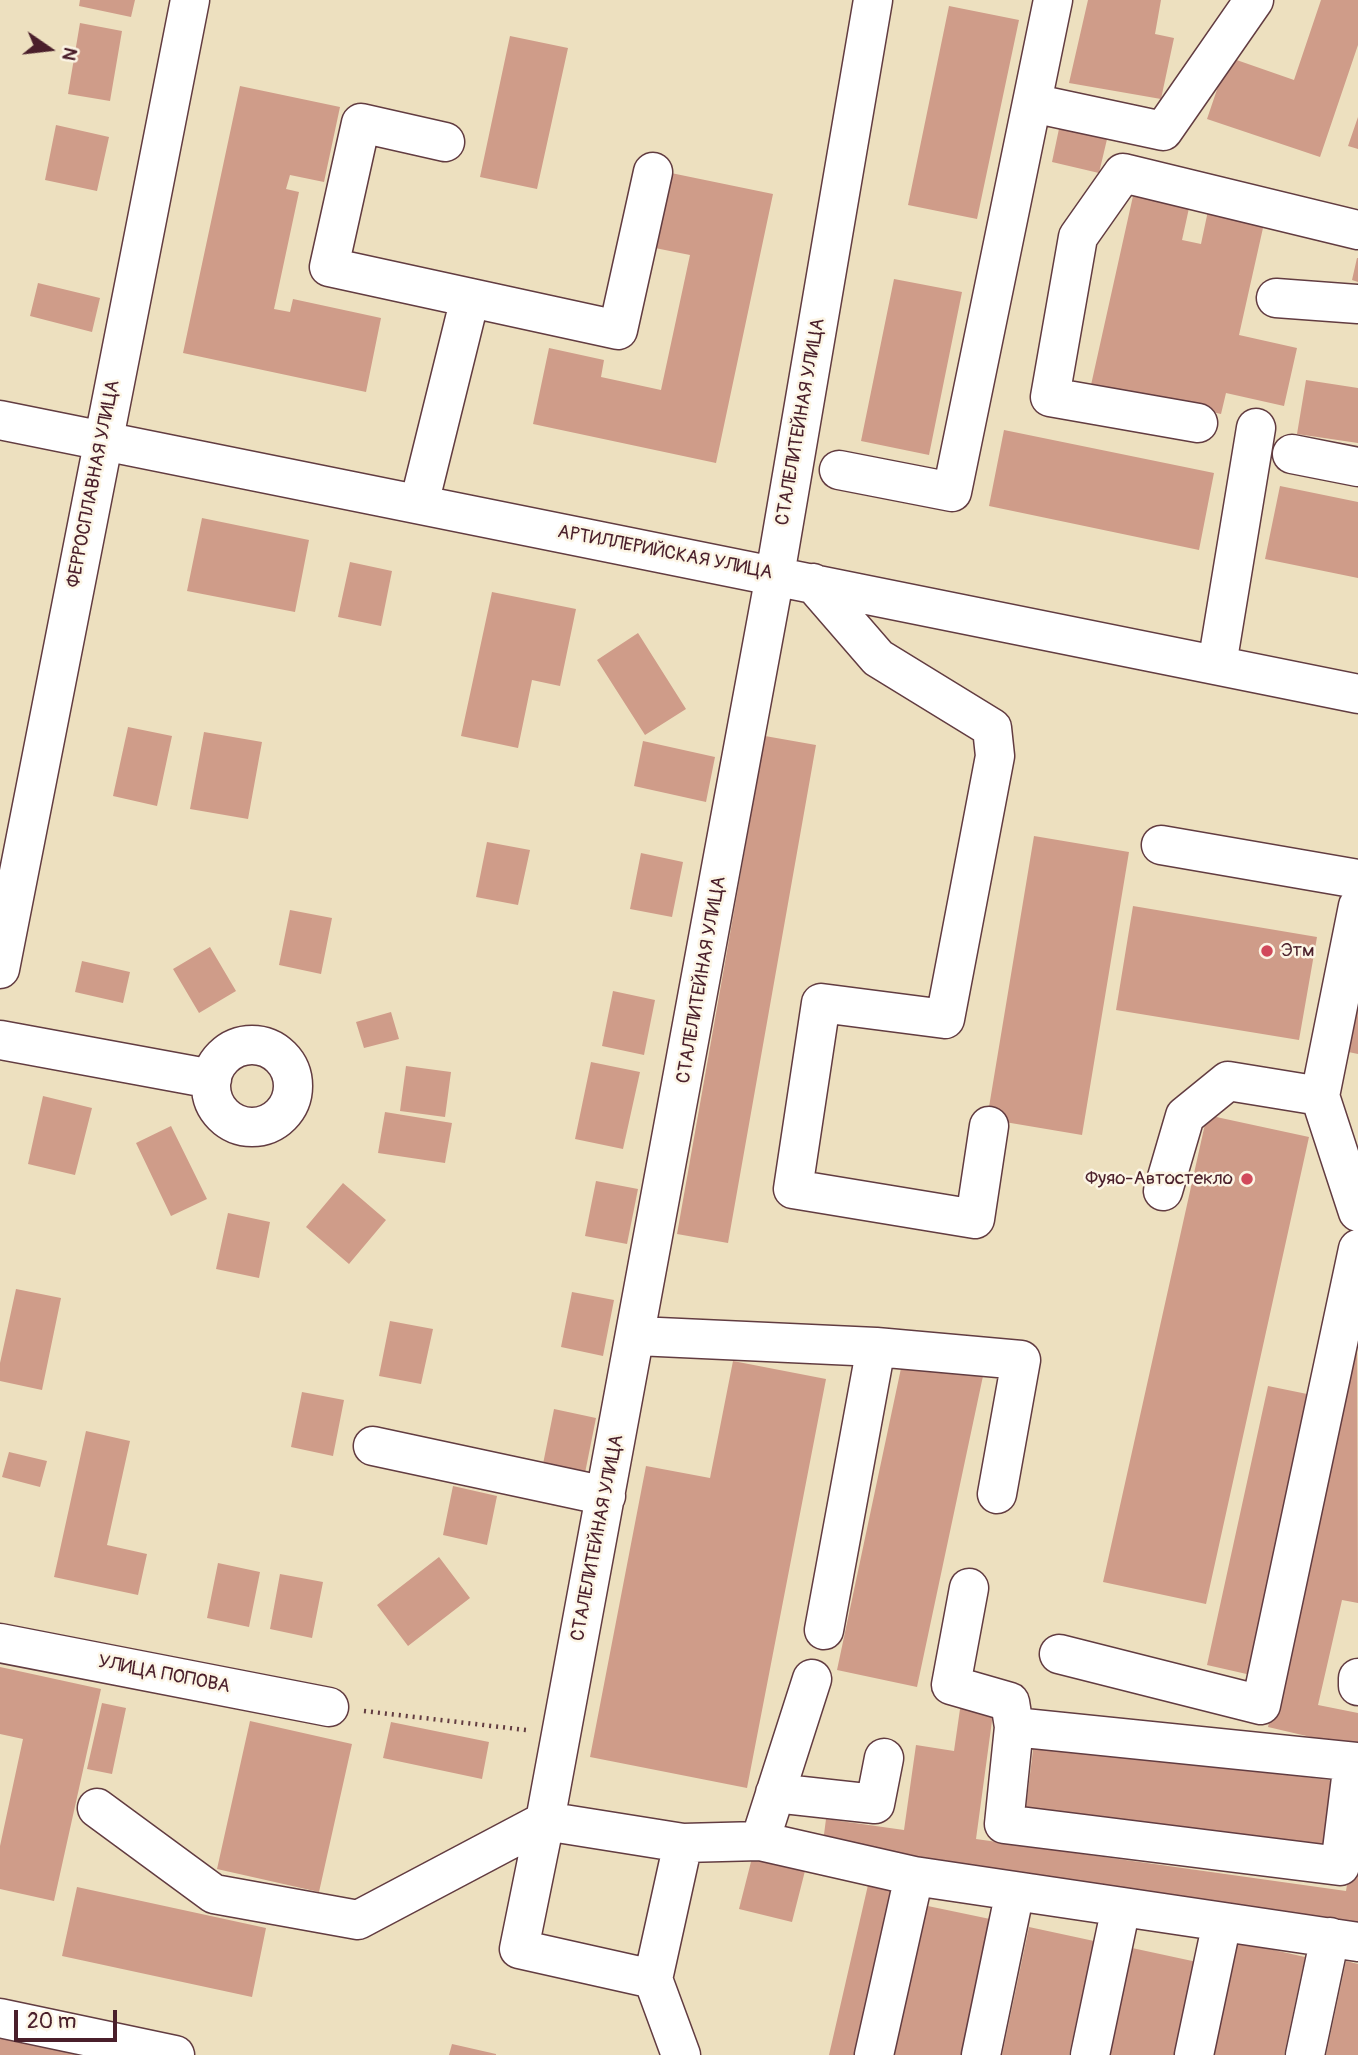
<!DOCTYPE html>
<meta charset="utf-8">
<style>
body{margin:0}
#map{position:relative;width:1358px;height:2055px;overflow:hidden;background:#ede0bf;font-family:Pangolin,sans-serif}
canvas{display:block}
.north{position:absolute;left:14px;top:14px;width:70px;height:70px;-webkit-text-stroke:5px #fcf5e5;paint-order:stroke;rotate:104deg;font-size:19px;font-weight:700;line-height:28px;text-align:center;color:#4a1f2b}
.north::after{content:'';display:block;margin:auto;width:24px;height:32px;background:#4a1f2b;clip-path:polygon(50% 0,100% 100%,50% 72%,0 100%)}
.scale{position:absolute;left:14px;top:2010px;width:103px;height:32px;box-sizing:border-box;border:4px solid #4a1f2b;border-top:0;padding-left:9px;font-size:21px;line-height:24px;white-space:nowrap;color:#4a1f2b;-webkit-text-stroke:5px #fcf5e5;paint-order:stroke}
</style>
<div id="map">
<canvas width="1358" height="2055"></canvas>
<div class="north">N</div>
<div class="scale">20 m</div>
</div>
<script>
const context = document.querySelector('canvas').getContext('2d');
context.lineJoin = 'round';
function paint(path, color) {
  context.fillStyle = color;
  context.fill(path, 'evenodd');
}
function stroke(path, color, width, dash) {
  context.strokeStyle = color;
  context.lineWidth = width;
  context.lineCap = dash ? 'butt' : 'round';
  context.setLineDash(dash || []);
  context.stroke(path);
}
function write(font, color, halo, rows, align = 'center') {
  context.font = font + ' Pangolin,sans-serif';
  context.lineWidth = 5;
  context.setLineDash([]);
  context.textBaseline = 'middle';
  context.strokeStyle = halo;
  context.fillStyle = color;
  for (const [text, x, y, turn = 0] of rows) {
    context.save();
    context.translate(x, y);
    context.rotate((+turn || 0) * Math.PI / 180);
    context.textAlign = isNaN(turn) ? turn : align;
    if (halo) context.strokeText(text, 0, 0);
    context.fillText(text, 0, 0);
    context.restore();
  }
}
paint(new Path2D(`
 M80,0h55l-4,17 -52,-11z
 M1088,0h73l-6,34 19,4 -13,61 -92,-16z
 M1321,0h37v45l-38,112 -113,-38 21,-62 66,23z
 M949,6l70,14 -42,199 -69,-14z
 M80,23l42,8 -12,70 -42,-7z
 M510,36l58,12 -31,141 -57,-12z
 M240,86l100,21 -16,75 -34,-7 -4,14 13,3 -25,117 16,3 3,-13 88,19 -15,74 -183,-39z
 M1358,117v32l-10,-3z
 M1060,124l48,11 -9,38 -47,-11z
 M56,125l53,12 -12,54 -52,-11z
 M671,173l102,21 -57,269 -183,-39 16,-76 55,12 -3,17 60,13 29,-135 -35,-7z
 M1135,187l56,12 -9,41 19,4 8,-38 56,13 -26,116 58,13 -13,58 -58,-13 -5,21 -130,-29z
 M1357,258h1v24l-6,-2z
 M894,279l68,13 -33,163 -68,-14z
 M38,283l62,15 -8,34 -62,-16z
 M1306,380l52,8v55l-61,-9z
 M1004,430l210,43 -15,77 -210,-44z
 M1280,486l78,16v76l-93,-19z
 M202,518l107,22 -14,72 -108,-21z
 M350,562l42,9 -11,55 -43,-9z
 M492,592l84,17 -16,77 -28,-6 -14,68 -57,-12z
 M638,633l48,76 -41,26 -48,-75z
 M128,727l44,9 -15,70 -44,-10z
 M204,732l58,10 -14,77 -58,-10z
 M765,736l51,9 -88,498 -51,-9z
 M643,741l72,16 -9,45 -72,-16z
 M1034,836l95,16 -47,283 -95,-16z
 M487,842l43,8 -12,55 -42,-8z
 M641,853l42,9 -11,55 -42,-8z
 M1133,906l184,31 -18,103 -183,-30z
 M290,910l42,8 -11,56 -42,-9z
 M210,947l26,44 -37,22 -26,-44z
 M82,961l48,11 -7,31 -48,-11z
 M613,991l42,9 -11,55 -42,-9z
 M1358,1000v54l-19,-4z
 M391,1012l8,27 -35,9 -8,-26z
 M591,1062l49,10 -17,77 -48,-10z
 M406,1066l45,6 -6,45 -45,-6z
 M43,1096l49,12 -17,67 -47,-11z
 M385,1112l67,11 -7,40 -67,-10z
 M1207,1115l102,22 -103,467 -103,-22z
 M171,1126l36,73 -36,17 -35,-73z
 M596,1181l42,8 -11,55 -42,-8z
 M343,1183l43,37 -37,44 -43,-37z
 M228,1213l42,9 -11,56 -43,-9z
 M16,1289l45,9 -19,92 -42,-9v-18z
 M572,1292l42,8 -11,56 -42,-9z
 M390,1321l43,8 -12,55 -42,-8z
 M1357,1337l1,266 -16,-3 -24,105 40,8v35l-90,-21z
 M903,1359l80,17 -66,311 -80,-17z
 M733,1361l93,18 -79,409 -157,-31 56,-291 64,12z
 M1268,1386l44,9 -61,280 -44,-10z
 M302,1392l42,8 -11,56 -42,-9z
 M554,1409l42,9 -11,55 -42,-9z
 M86,1431l44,10 -23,104 40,9 -9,41 -84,-18z
 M9,1452l38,9 -7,26 -38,-10z
 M453,1486l44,10 -10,49 -44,-10z
 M439,1557l31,41 -62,48 -31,-41z
 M218,1563l42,9 -11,55 -42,-9z
 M280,1574l43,8 -11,56 -42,-9z
 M0,1667l101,22 -47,212 -54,-12v-43l23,-107 -23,-5z
 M961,1702l33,4 -18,133 370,52 12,-76v110l-536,-75 4,-31 78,11 12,-85 38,6z
 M102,1703l24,5 -14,66 -25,-5z
 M250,1721l102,23 -33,148 -102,-23z
 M391,1722l98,20 -7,37 -99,-21z
 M1034,1742l302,39 -10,72 -301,-38z
 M754,1850l53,13 -15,59 -53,-13z
 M868,1885l25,6 -37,164h-27z
 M77,1887l189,41 -14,69 -190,-41z
 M923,1905l67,14 -29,136h-70z
 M1029,1927l65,14 -25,114h-67z
 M1238,1942l67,15 -21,98h-70z
 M1132,1948l65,14 -20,93h-68z
 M1346,1961l12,3v91h-32z
 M0,2035l92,20h-92z
 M452,2044l44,10v1h-47z`), '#cf9c89');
const minor = new Path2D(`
 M873,0l-98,575 -230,1246 138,22 77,-2 154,35 444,66
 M1032,103l131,28 91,-131
 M445,142l-84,-19 -32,144 289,63 35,-158
 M1276,298l82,6
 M0,420l1358,274
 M1198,423l-148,-26 28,-160 45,-64 235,57
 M1292,454l66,13
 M839,470l113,22 101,-492
 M419,504l51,-206
 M813,583l65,75 114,70 3,28 -50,263 -124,-16 -28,186 182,30 14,-93
 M1217,665l39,-237
 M1161,845l197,34
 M0,969l190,-969
 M0,1040l212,39
 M211 1086a41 41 0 1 1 82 0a41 41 0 1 1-82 0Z
 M1320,1096l38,116
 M1163,1191l22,-75 43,-35 92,15 38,-190
 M637,1336l239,11 145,13 -24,134
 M373,1446l233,50
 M969,1588l-18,97 59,17 4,25 344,35
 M824,1630l52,-283
 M0,1643l329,64
 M1059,1654l202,51 97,-456
 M1358,1678v8
 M1014,1727l-10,97 336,42 13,-104
 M775,1793l100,11 9,-46
 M97,1808l117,86 144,26 187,-99
 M545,1821l-26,128 134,30 30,-136
 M760,1841l52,-162
 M653,1979l28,76
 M0,2018l175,37
 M874,2055l40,-179
 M981,2055l34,-164
 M1090,2055l31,-148
 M1194,2055l28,-133
 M1305,2055l25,-118`);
stroke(minor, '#623c41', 41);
stroke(new Path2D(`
 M364,1711l162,19`), '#623c41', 4.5, [2, 5]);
stroke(minor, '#fff', 38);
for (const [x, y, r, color] of [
 [1267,951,7,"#d1495b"],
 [1247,1179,7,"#d1495b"]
]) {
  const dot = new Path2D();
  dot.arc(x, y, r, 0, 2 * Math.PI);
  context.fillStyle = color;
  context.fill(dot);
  stroke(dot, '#fcf5e5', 2.5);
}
write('19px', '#4a1f2b', '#fcf5e5', [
 ["СТАЛЕЛИТЕЙНАЯ УЛИЦА",801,422,-80],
 ["ФЕРРОСПЛАВНАЯ УЛИЦА",94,484,-79],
 ["АРТИЛЛЕРИЙСКАЯ УЛИЦА",665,553,11],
 ["СТАЛЕЛИТЕЙНАЯ УЛИЦА",702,980,-80],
 ["СТАЛЕЛИТЕЙНАЯ УЛИЦА",598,1538,-79],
 ["УЛИЦА ПОПОВА",164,1675,11]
]);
write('19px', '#4a1f2b', '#fcf5e5', [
 ["Этм",1281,951],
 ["Фуяо-Автостекло",1233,1179,"right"]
], 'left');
</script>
